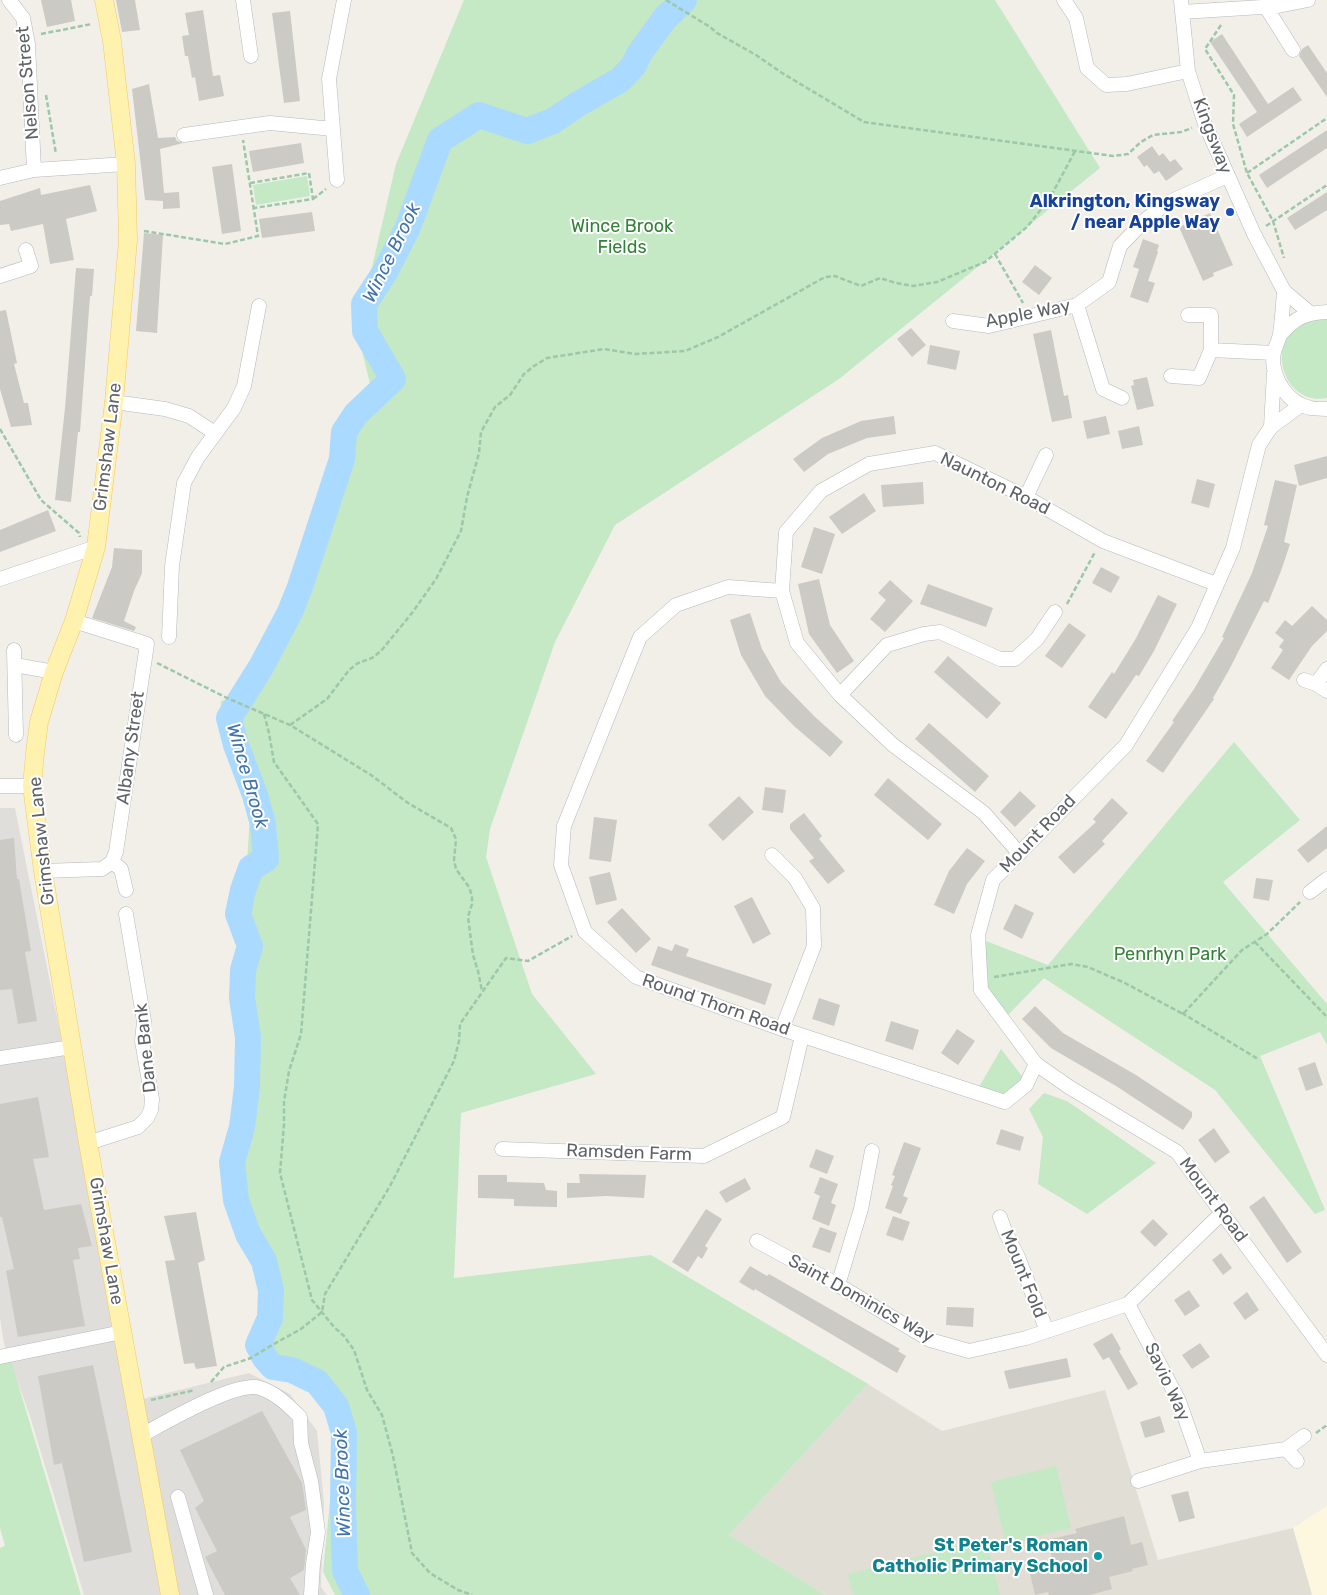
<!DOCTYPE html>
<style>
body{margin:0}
canvas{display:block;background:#f1efe8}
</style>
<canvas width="1327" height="1595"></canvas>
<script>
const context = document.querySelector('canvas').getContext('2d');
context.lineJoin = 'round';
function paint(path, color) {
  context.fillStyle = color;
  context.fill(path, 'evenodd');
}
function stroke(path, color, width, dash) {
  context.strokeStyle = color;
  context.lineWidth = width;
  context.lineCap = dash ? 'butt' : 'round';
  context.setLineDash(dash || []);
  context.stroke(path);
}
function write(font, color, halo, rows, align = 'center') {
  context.font = font + ' Rubik,sans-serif';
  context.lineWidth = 4;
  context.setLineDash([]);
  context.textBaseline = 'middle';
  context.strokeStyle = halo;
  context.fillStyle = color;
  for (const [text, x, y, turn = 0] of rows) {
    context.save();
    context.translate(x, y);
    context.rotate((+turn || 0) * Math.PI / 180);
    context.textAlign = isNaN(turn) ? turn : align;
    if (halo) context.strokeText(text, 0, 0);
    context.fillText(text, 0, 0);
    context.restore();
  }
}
paint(new Path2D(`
 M1327,1506v89h-15l-19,-67z`), '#fef7e0');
paint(new Path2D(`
 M0,808h15l53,264 74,327 107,-26 41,21 27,37 7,72 -3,84 6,8h-243l-55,-182 -25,-69 -4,-26z`), '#e0deda');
paint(new Path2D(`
 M868,1384l74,47 163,-41 53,170 135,-32 19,67h-487l-96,-60z`), '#e1ded6');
paint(new Path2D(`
 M464,0h531l105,168 -261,211 -224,146 -60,117 -65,187 -4,28 46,137 64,80 -135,39 -7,165 197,-23 217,129 -139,151 96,60h-490l-12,-23 12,-122 -6,-47 -37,-26 -32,-11 -10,-29 15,-33 -9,-42 -24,-43 -5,-44 12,-78 5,-60 -7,-39 2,-34 8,-18 -14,-33 5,-27 9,-22 3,-50 -30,-95 1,-18 13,-4 41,-71 25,-58 24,-65 12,-54 3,-24 33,-33 -19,-78 16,-34 27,-116z
 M307,176l3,20 -54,9 -3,-20z
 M1320,318l7,1v79c-44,9 -64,-59 -22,-77 5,-2 11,-2 15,-3z
 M1234,742l66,78 -77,62 104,122v41l-7,-13 -60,24 65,154 -10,4 -100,-124 -171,-112 -38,39 -20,-28v-48l62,24z
 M1001,1049l21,27 -5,12 -13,6 -25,-7z
 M1044,1093l23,8 89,62 -69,51 -49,-30 5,-47 -14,-28z
 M11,1360l70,235h-81v-47l5,-2 -5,-18v-165z
 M1056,1466l15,62 -65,16 -15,-62z
 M986,1539l14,56h-147l-5,-21z`), '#c5e8c5');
stroke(new Path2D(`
 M357,1595l-12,-24 -2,-66 1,-72 -8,-27 -19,-24 -25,-12 -19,-3 -8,-9 -7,-13 12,-27 1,-28 -7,-29 -16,-27 -12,-34 -4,-38 10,-35 5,-40 1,-50 -6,-39 1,-28 7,-24 -12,-32 5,-24 8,-22 15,-9 -3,-35 -8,-29 -19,-50 -7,-27 32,-51 29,-55 10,-25 42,-128 2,-27 12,-18 37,-35 -28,-48 -1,-27 21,-32 23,-45 32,-87 39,-25 48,16 26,-10 25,-17 42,-24 14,-15 5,-11 26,-36 19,-18`), '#aadaff', 26);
paint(new Path2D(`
 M41,0h30l4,21 -28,6z
 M116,0h19l5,30 -18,2z
 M203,10l10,66 7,-1 4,21 -25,5 -4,-24 -3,1 -4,-22h-3l-3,-20 7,-1 -4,-22z
 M290,11l10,90 -16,2 -12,-90z
 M1222,34l46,70 25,-17 9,13 -55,37 -8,-13 18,-12 -47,-70z
 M1308,45l19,28v24l-28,-41 3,-7z
 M149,84l9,54 17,-1 2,4 6,2 -23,6 4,44 15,-1 1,16 -17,1v-8l-18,-1 -13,-111z
 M1327,130v18l-60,40 -8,-13z
 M301,143l3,20 -51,9 -4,-21z
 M1152,146l7,10 4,-3 7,9 5,-3 8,10 -17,12 -7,-10 -5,3 -7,-9 -3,2 -7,-10z
 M232,164l9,67 -19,3 -10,-67z
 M90,185l7,26 -31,8 8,41 -24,4 -7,-40 -32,7 -2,-7 -9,1v-24l40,-13 1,7z
 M1327,192v18l-32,20 -8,-12z
 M312,212l3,19 -53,7 -3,-19z
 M1210,213l23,52 -20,8 1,3 -11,5 -24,-54z
 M144,233l19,2 -6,98 -21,-2z
 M1143,239l16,6 -2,6 1,1 -10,29 7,2 -7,20 -18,-6 9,-28 -6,-2z
 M1035,265l17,13 -13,17 -17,-13z
 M76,268l18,1 -2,27h-2l-10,136h-2l-7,70 -16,-2 10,-92z
 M6,310l11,53 -3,1 10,39h4l4,22 -21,2 -11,-38v-78z
 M911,328l15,17 -14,12 -15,-18z
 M1051,330l13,66 4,-1 4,23 -20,4 -19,-88z
 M930,345l30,6 -4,19 -29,-6z
 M1147,377l7,29 -17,4 -6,-24 3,-1 -1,-5z
 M894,416l2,18 -29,4 -39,16 -24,18 -11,-13 29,-21 39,-17z
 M1106,416l4,18 -23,5 -4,-18z
 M1139,426l4,19 -21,4 -4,-18z
 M1327,456v22l-28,8 -5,-21z
 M1197,479l18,5 -6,24 -18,-5z
 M1275,480l22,5 -13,57 6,2 -9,27 -13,32 -4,-2 -35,69 -16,28 1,1 -51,74 -17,-12 28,-39 -2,-1 22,-32 30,-51 -2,-1 30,-64 16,-47 -4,-1z
 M923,482l1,22 -41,3 -2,-22z
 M864,493l12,18 -34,23 -13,-17z
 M48,510l8,21 -56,21v-22z
 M814,527l21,7 -13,40 -21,-7z
 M114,548l28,2v23l-8,18 -10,30 12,6 -2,4 -42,-13 20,-51z
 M1101,567l19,10 -9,16 -19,-10z
 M819,579l11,46 24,36 -17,12 -28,-39 -11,-50z
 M890,580l23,21 -28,31 -15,-13 16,-19 -8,-7z
 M928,584l65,24 -7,19 -66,-23z
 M1158,595l19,9 -23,47 -15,25 -3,-1 -30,44 -18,-12 24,-35 2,2 21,-34z
 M1312,606l15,14v11l-15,15 -23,34 -18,-12 12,-18 -4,-3 5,-7 -9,-7 10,-13 7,6z
 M750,613l12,36 19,33 33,34 29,26 -13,15 -36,-31 -29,-30 -24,-41 -11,-35z
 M1069,623l17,12 -24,33 -17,-12z
 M948,656l53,47 -14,16 -53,-47z
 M929,723l60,53 -14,16 -60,-53z
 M888,778l54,46 -14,16 -54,-45z
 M765,787l21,3 -3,23 -21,-3z
 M1020,791l16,15 -21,21 -15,-15z
 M739,796l15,16 -31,29 -15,-16z
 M1112,798l16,15 -26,28 3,3 -31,30 -16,-17 38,-35 -3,-3z
 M804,813l18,23 -3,3 26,32 -17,13 -19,-23 5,-3 -24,-29v-5z
 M594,817l23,3 -6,42 -22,-3z
 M1327,826v22l-19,15 -11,-13z
 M14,838l3,41h2l12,72 -6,1 12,69 -19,3 -6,-35 -12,1v-150z
 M967,848l18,13 -18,23 -13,30 -20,-9 15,-34z
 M610,872l7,28 -21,5 -7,-28z
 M1256,878l17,2 -4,21 -16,-3z
 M752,897l19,37 -18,10 -19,-38z
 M1015,904l19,9 -12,26 -19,-10z
 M622,908l29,31 -15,14 -29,-31z
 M675,944l14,5 -3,7 86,28 -7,21 -114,-40 7,-19 14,5z
 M819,998l21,7 -6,21 -22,-7z
 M1035,1006l28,27 73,42 56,37v5l-9,13 -67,-44 -65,-38 -29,-29z
 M891,1021l28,9 -6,20 -28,-9z
 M957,1029l18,12 -17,24 -17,-12z
 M1315,1062l8,23 -17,6 -8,-23z
 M38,1097l11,60 -16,2 11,51 37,-6 11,42 -14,2 2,11 -7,1 12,66 -67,11 -12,-66 8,-2 -12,-52h-2v-113z
 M1214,1128l16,24 -15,11 -17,-23z
 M1001,1129l23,8 -4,14 -24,-7z
 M904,1142l17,6 -18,48 5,2 -7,16 -16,-6 8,-22 -2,-1 4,-9 -3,-1z
 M816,1149l18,7 -7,18 -18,-7z
 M579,1174l67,1 -2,23 -37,-2 -40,2v-15h13z
 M478,1175h29v7l37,1 2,7 11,1v16l-43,-1v-7l-36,-1z
 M820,1177l18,7 -7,19 5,2 -7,21 -17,-7 8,-23 -6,-3z
 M745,1178l6,11 -25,14 -7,-11z
 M1264,1196l38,56 -15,11 -38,-56z
 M706,1209l16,10 -17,27 3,2 -6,11 -4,-3 -10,16 -16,-10z
 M196,1212l9,48 -7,3 19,103 -21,3 -2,-6 -10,1 -19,-103 10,-1 -11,-44z
 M893,1216l17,6 -7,19 -17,-6z
 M1153,1219l15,15 -13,13 -15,-15z
 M820,1227l17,6 -7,20 -18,-6z
 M1221,1253l11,15 -9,7 -11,-15z
 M750,1266l17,10 2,-2 131,75 -2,2 8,5 -9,17 -142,-84 -1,2 -15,-9z
 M1189,1290l11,16 -15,10 -11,-16z
 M1247,1292l12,18 -14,10 -12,-17z
 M947,1307l27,1 -1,19 -27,-2z
 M1112,1333l9,16 -2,2 19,33 -10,6 -19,-33 -6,3 -10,-16z
 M1200,1343l10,14 -18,12 -10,-14z
 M1067,1358l4,19 -62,12 -5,-18z
 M93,1365l39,187 -48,10 -22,-99 -8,2 -16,-89z
 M262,1411l40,72 4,27 -16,7 16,33 -2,20 -14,8 10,17h-75l-20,-38 12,-6 -22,-43 9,-7 -24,-51z
 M1160,1416l5,16 -20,6 -5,-16z
 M1188,1491l7,27 -16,4 -8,-27z
 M1124,1516l7,29 11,-3 6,23 -16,4 1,2 -24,6 3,12 -22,6h-41l-1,-3 -13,3 -5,-21 4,-1 -2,-7 21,-5 -6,-21 30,-7 -2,-4z`), '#cccac5');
const minor = new Path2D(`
 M9,0l14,18 5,26 6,126
 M243,0l8,56
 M1064,0l12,18 11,50 19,17 21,-1 61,-13
 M1181,0l7,71 17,53 49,110 30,57 26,22
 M1266,7l27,43
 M1182,12l96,-6 30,-6
 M184,135l86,-12 63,6
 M0,178l34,-8 92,-6
 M337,180l-8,-101 15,-79
 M0,276l31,-10 -5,-16
 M1284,291c-1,14 -2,29 -4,43 -1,7 -6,15 -7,22 -1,23 15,48 38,52 5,1 11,1 16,1
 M1077,305l26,84 19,9
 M953,321l36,5 88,-21 32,-23 11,-36 25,-26 22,-17 60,-27
 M1280,335c15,-17 24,-22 47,-23
 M1211,350l63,3
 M1171,376l28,2 12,-28v-35h-23
 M114,402l51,7 24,7 26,17
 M1301,405l-30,22 -12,18 -26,103 -35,80 -72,117 -133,135 -15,55 3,55 55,74 33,23 108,65 150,203
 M1271,427l3,-54
 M1026,497l20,-42
 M0,579l96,-32
 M782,591l-54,-4 -52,18 -36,32 -76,189 -3,39 24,67 51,45 146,52 223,73 21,-17 10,-21
 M169,637l3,-71 12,-83 14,-26 36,-49 10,-22 15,-80
 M14,650l2,85
 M15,665l39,7
 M1304,680l12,4 11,7
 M1316,684l11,-15
 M840,695l47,-50 37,-11 16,-2 60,27h15l22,-20 18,-27
 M0,786h32
 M1019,853l-35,-40 -91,-68 -53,-50 -43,-52 -15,-52 4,-59 35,-41 48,-27 66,-11 91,44 77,44 113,43
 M772,855l23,23 18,30 1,38 -32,83
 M112,862l9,7 5,21
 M43,871l59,-2 10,-7 4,-10 31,-208 -73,-23
 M1310,892l17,-13
 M0,1058l72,-11
 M88,1143l50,-16 9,-9 4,-8 1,-11 -10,-58 2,-20 -18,-107
 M502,1149l202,7 79,-39 19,-81
 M1000,1217l5,14 13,26 29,74
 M757,1241l81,44 92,55 39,11 57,-13 102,-34 95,-92
 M838,1285l23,-76 11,-58
 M1128,1304l51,97 21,60
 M0,1357l122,-25
 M142,1435c22,-12 95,-55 118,-47 16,5 28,17 40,29l1,26 10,38 7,51 -5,32 -2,31
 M1286,1449l11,12
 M1138,1481l62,-20 86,-12 18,-13
 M178,1497l28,98`);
const major = new Path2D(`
 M104,0l8,41 14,123 2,76 -14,162 -18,145 -22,74 -20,51 -15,50 -4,31 -3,33 11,85 45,272 82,452`);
stroke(minor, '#b5b8bc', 15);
stroke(major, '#f2c960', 19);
stroke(new Path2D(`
 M666,0l44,27 7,6 39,22 26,18 82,49 249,34 15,-2 13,-12 12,-7 28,-3 11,-4
 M1221,25l-16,24 29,46 -1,29 14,49 26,48 11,37
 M41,34l51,-10
 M46,95l10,59
 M1247,173l80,-55
 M250,183l59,-10 4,26 -59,9
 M313,199l13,-10
 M1266,226l61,-41
 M144,231l81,13 33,-8 -15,-96
 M995,254l28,49
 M0,429l41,71 38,33 1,4
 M1067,604l28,-52
 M157,663l70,35 63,27 81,50 37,28 43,25 5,11 -2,21 2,9 13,18 3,9v8l-4,13 5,38 5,16 4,20
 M264,714l5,19 5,29 44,62 -17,210 -12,37 -5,31v22l-4,49 32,127 22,27 10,9 10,14 13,40 15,25 11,41 19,97 18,20 28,17 14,5
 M290,725l37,-26 22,-29 9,-7 14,-5 9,-7 31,-38 24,-34 25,-48 6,-34 12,-44 2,-21 14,-25 15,-12 14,-21 10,-8 13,-8 57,-9 31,5 50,-3 33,-14 107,-60 10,-1 26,10 19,-8 16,5 17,3 24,-4 48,-20 42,-35 23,-29 25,-47
 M1255,942l72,75
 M994,977l77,-13 17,3 37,16 58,31 59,-64 25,-16 33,-32
 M1182,1013l76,46
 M211,1382l13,-15 27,-9 21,-13 29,-16 21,-17 3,-18 65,-108 64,-125 5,-20 1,-17 46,-66 22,3 44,-25
 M151,1400l44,-10
 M1316,1433l11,-8`), '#9cc7a9', 2.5, [5, 2.5]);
stroke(minor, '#fff', 14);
stroke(major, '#fff2af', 18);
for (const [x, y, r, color] of [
 [1230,212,5,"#1a4fb4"],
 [1098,1556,5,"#0f9aa8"]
]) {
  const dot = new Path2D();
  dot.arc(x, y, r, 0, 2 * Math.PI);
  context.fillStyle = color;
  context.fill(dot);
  stroke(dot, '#fff', 2);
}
write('18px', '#5f6368', '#fff', [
 ["Nelson Street",28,83,-95],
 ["Kingsway",1212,136,69],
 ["Apple Way",1028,314,-11],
 ["Grimshaw Lane",108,447,-83],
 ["Naunton Road",995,484,26],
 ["Albany Street",131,748,-82],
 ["Mount Road",1038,834,-46],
 ["Grimshaw Lane",42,841,-96],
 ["Round Thorn Road",716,1005,19],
 ["Dane Bank",146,1048,-96],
 ["Ramsden Farm",629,1153,2],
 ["Mount Road",1213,1200,53],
 ["Grimshaw Lane",106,1241,80],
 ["Mount Fold",1023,1274,68],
 ["Saint Dominics Way",861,1299,29],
 ["Savio Way",1167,1382,65]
]);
write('bold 18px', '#164399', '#fff', [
 ["Alkrington, Kingsway",1220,202],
 ["/ near Apple Way",1220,223]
], 'right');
write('18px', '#348238', '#fff', [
 ["Wince Brook",622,227],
 ["Fields",622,248],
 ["Penrhyn Park",1170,955]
]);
write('bold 18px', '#0d838f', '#fff', [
 ["St Peter's Roman",1088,1546],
 ["Catholic Primary School",1088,1567]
], 'right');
write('italic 19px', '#4174aa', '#fff', [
 ["Wince Brook",392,253,-64],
 ["Wince Brook",247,776,74],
 ["Wince Brook",343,1483,-92]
]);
</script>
